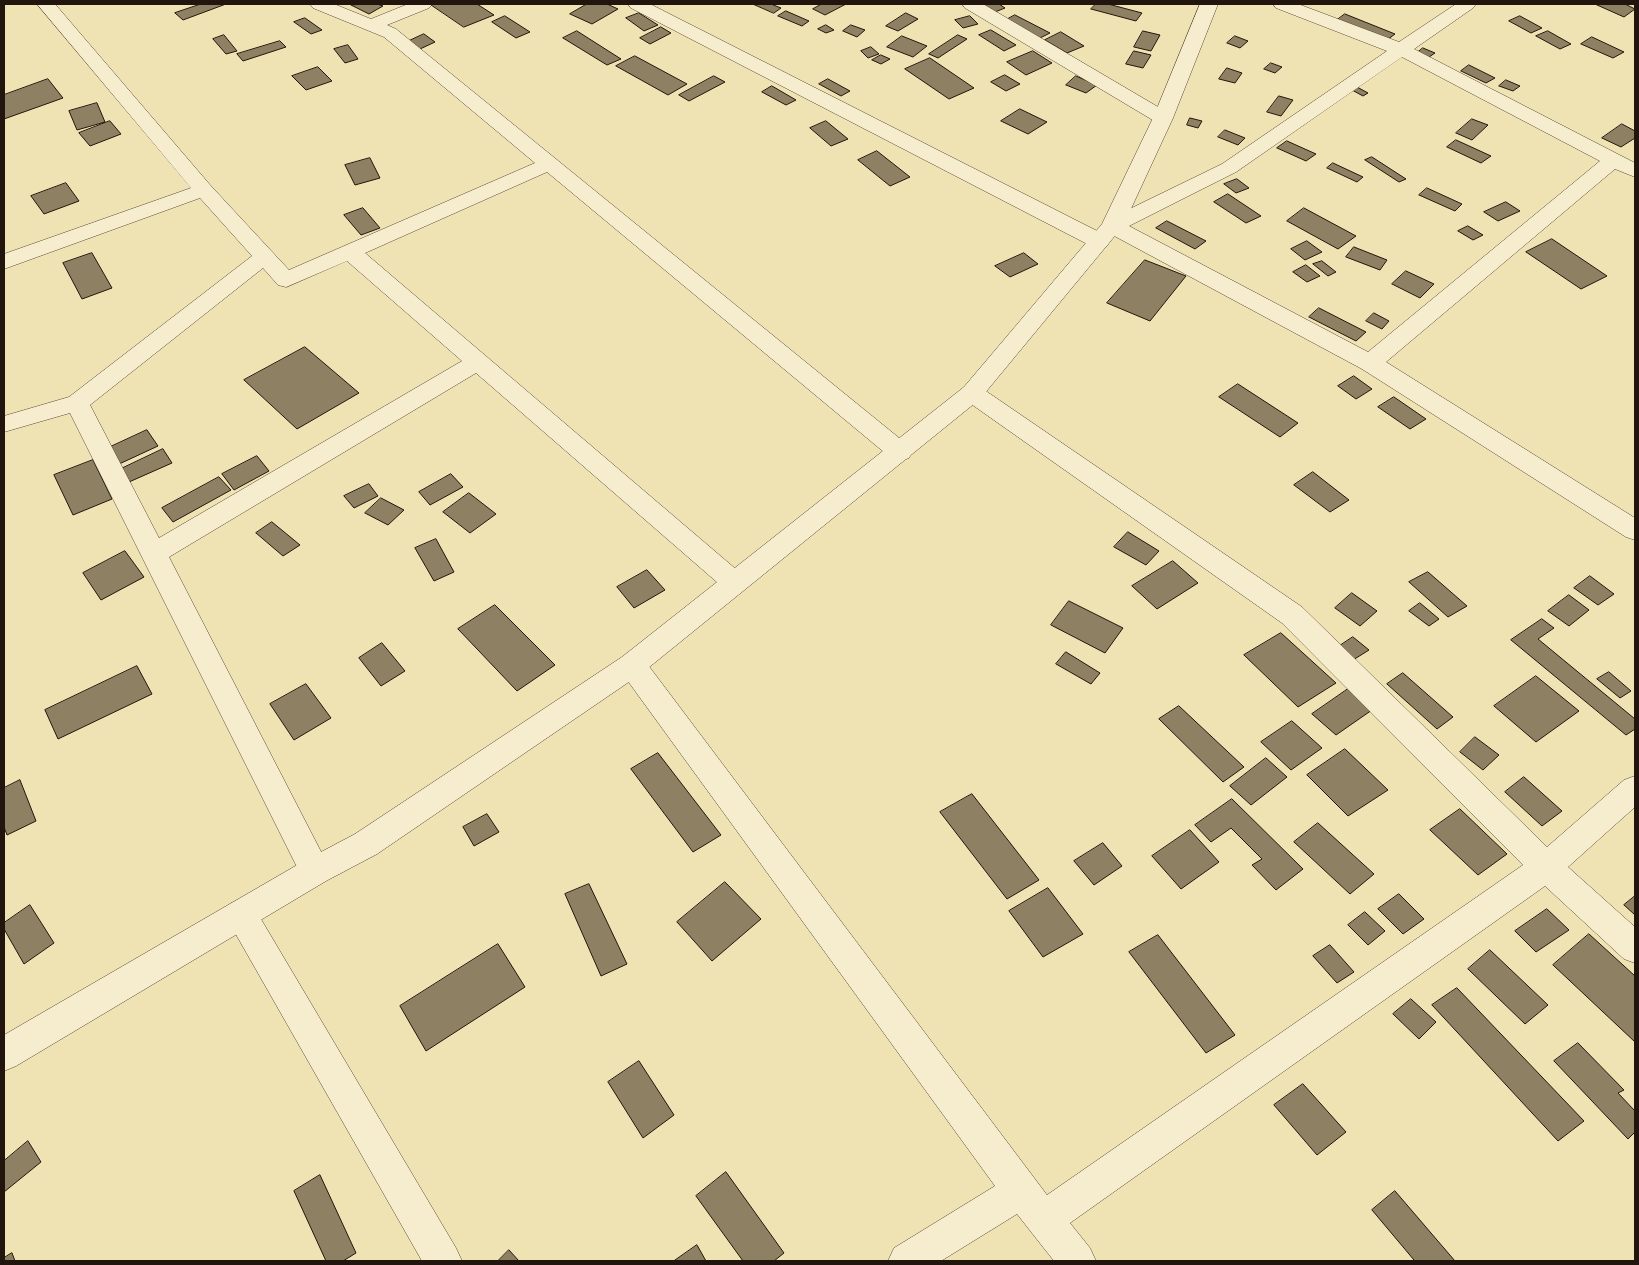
<!DOCTYPE html>
<style>
body{margin:0}
#map{position:relative;width:1639px;height:1265px;overflow:hidden;background:#f0e3b3;font-family:"IM FELL English",serif}
canvas{display:block}
.frame{position:absolute;inset:0;border:5px solid #22150d;pointer-events:none}
</style>
<div id="map">
<canvas width="1639" height="1265"></canvas>
<div class="frame"></div>
</div>
<script>
const context = document.querySelector('canvas').getContext('2d');
context.lineJoin = 'round';
function paint(path, color) {
  context.fillStyle = color;
  context.fill(path, 'evenodd');
}
function stroke(path, color, width, dash) {
  context.strokeStyle = color;
  context.lineWidth = width;
  context.lineCap = dash ? 'butt' : 'round';
  context.setLineDash(dash || []);
  context.stroke(path);
}
const building = new Path2D(`
 M201,4h25l-43,16 -8,-7z
 M377,4l6,2 -14,8 -18,-9z
 M430,4h47l17,11 -30,12z
 M587,4h20l11,5 -26,15 -22,-10z
 M753,4h18l10,4 -7,5z
 M822,4h24l-21,11 -12,-6z
 M983,4h16l6,4 -10,4z
 M1096,4h12l34,9 -6,8 -45,-12z
 M1599,4h26l10,5 -11,8 -27,-12z
 M786,11l23,10 -7,5 -24,-10z
 M639,13l19,12 -14,6 -18,-13z
 M906,13l12,6 -20,12 -12,-5z
 M1345,14l50,20 -8,6 -50,-20z
 M1015,15l35,18 -10,5 -34,-18z
 M505,16l25,16 -14,6 -24,-16z
 M970,16l8,8 -15,4 -8,-8z
 M1520,16l22,12 -11,5 -22,-12z
 M305,18l17,12 -11,4 -17,-12z
 M826,25l8,5 -8,3 -8,-4z
 M851,25l14,5 -8,7 -14,-6z
 M661,27l10,6 -21,11 -10,-6z
 M991,30l25,15 -12,6 -25,-16z
 M577,31l44,28 -14,6 -44,-27z
 M1143,31l17,4 -9,16 -17,-4z
 M1548,31l23,13 -11,5 -24,-13z
 M1061,32l23,14 -17,7 -22,-13z
 M424,34l11,8 -15,7 -11,-8z
 M224,35l13,16 -11,3 -13,-15z
 M958,35l9,4 -29,19 -9,-4z
 M902,36l25,10 -14,11 -26,-10z
 M1235,36l13,5 -8,7 -13,-5z
 M1592,37l32,15 -11,6 -32,-14z
 M280,41l6,6 -43,14 -6,-7z
 M348,45l10,14 -13,4 -11,-14z
 M871,47l8,7 -11,4 -7,-7z
 M1423,48l12,5 -6,4 -12,-4z
 M1033,51l19,12 -26,12 -19,-13z
 M1134,51l17,4 -8,13 -17,-4z
 M881,55l9,4 -9,5 -9,-4z
 M635,56l52,28 -19,11 -52,-29z
 M930,58l44,30 -25,11 -44,-30z
 M1271,63l11,4 -7,6 -11,-4z
 M1469,65l26,13 -9,5 -25,-12z
 M318,67l14,14 -26,9 -14,-14z
 M1227,68l15,5 -7,10 -16,-4z
 M1005,75l15,9 -14,7 -15,-9z
 M714,76l11,6 -36,19 -10,-6z
 M1076,76l21,9 -11,8 -20,-8z
 M48,79l15,19 -59,21v-24z
 M828,79l22,12 -9,5 -22,-12z
 M1506,80l14,6 -7,5 -14,-5z
 M772,86l24,14 -10,5 -24,-13z
 M1357,87l11,6 -5,3 -11,-6z
 M1279,96l14,4 -12,16 -14,-4z
 M97,103l8,19 -28,8 -8,-19z
 M1020,109l27,13 -19,12 -27,-13z
 M1190,118l12,3 -4,7 -11,-3z
 M1472,119l16,6 -16,15 -16,-7z
 M110,121l11,13 -31,12 -11,-13z
 M826,121l22,18 -17,7 -21,-18z
 M1622,124l13,7v7l-14,9 -19,-9z
 M1225,130l20,8 -7,7 -20,-8z
 M1456,140l35,16 -10,7 -34,-16z
 M1287,141l29,13 -10,7 -29,-13z
 M877,151l33,26 -20,9 -32,-26z
 M1372,157l34,22 -7,3 -34,-22z
 M370,158l10,20 -25,7 -10,-20z
 M1333,163l30,14 -6,5 -30,-14z
 M1237,179l12,9 -13,5 -12,-9z
 M66,183l13,18 -35,13 -13,-18z
 M1427,188l35,16 -7,7 -36,-16z
 M1228,194l33,22 -15,7 -32,-21z
 M1506,202l14,9 -22,10 -14,-9z
 M363,208l17,20 -19,7 -17,-20z
 M1304,208l52,28 -18,13 -51,-28z
 M1167,221l39,20 -11,8 -39,-21z
 M1468,226l15,9 -10,5 -15,-9z
 M1552,239l55,37 -26,13 -55,-37z
 M1307,241l15,11 -17,8 -14,-11z
 M1354,247l33,13 -7,10 -34,-13z
 M92,253l20,35 -30,11 -19,-36z
 M1024,253l14,11 -28,13 -15,-11z
 M1145,260l41,16 -36,45 -43,-18z
 M1322,261l14,11 -8,4 -15,-12z
 M1306,265l14,11 -13,6 -14,-10z
 M1406,271l28,13 -14,14 -28,-14z
 M1319,308l47,24 -10,9 -47,-24z
 M1374,313l15,8 -7,8 -16,-8z
 M305,347l54,46 -62,36 -53,-49z
 M1354,376l18,13 -16,10 -18,-13z
 M1238,384l60,39 -18,14 -61,-40z
 M1394,397l32,22 -16,10 -32,-22z
 M147,430l11,16 -41,19 -11,-16z
 M163,449l9,14 -43,19 -8,-13z
 M257,456l12,15 -35,19 -12,-16z
 M93,460l19,39 -39,16 -19,-40z
 M1313,472l36,28 -19,12 -36,-27z
 M451,474l12,13 -33,18 -11,-13z
 M219,477l12,13 -58,32 -11,-14z
 M369,484l9,12 -24,12 -10,-12z
 M469,493l27,21 -26,19 -27,-21z
 M381,498l23,12 -16,15 -23,-12z
 M272,522l28,23 -17,11 -27,-23z
 M1128,532l31,19 -13,14 -32,-18z
 M436,539l18,33 -20,9 -19,-33z
 M125,551l19,26 -43,23 -18,-27z
 M1173,561l25,22 -41,26 -25,-23z
 M647,570l18,20 -31,18 -17,-21z
 M1428,572l39,34 -19,11 -39,-35z
 M1590,576l24,18 -16,11 -24,-17z
 M1352,593l25,18 -17,15 -25,-18z
 M1569,595l20,15 -20,16 -21,-15z
 M1069,601l54,27 -18,25 -54,-28z
 M1420,603l19,16 -10,7 -20,-15z
 M495,605l60,60 -38,26 -59,-62z
 M1542,619l12,9 -16,11 97,80v10l-9,6 -115,-95z
 M1281,633l55,50 -38,24 -54,-52z
 M1353,637l16,13 -16,10 -15,-13z
 M382,643l23,28 -24,15 -22,-28z
 M1066,652l34,21 -9,11 -35,-20z
 M137,666l15,28 -94,45 -13,-29z
 M1609,672l22,19 -11,7 -23,-19z
 M1403,673l50,44 -16,12 -50,-45z
 M1536,676l43,35 -43,31 -42,-36z
 M306,684l25,34 -37,22 -24,-36z
 M1348,689l24,21 -36,25 -24,-21z
 M1179,706l65,61 -21,15 -64,-63z
 M1292,721l30,27 -31,22 -30,-28z
 M1475,737l24,18 -16,15 -23,-18z
 M1345,749l43,41 -40,26 -41,-41z
 M658,753l63,82 -28,17 -62,-83z
 M1266,758l21,19 -36,28 -21,-19z
 M1524,777l38,34 -20,15 -37,-34z
 M20,780l16,41 -29,14 -3,-8v-39z
 M972,794l67,86 -32,19 -67,-87z
 M1232,799l71,70 -27,21 -24,-25 10,-6 -31,-31 -20,14 -16,-17z
 M1460,809l47,45 -29,21 -48,-45z
 M487,814l12,18 -25,14 -11,-19z
 M1318,823l56,51 -24,20 -56,-52z
 M1190,830l29,32 -38,27 -29,-33z
 M1103,843l19,23 -28,19 -20,-24z
 M725,882l36,37 -49,42 -35,-39z
 M589,884l38,80 -26,12 -36,-82z
 M1048,888l35,46 -40,23 -34,-46z
 M1399,894l25,25 -21,15 -25,-25z
 M1635,896v19l-11,-10z
 M30,905l24,38 -30,21 -20,-35v-6z
 M1547,909l22,21 -33,22 -21,-21z
 M1365,912l20,19 -17,14 -20,-20z
 M1589,934l46,42v66l-82,-77z
 M1158,935l77,100 -29,18 -77,-101z
 M498,944l27,43 -99,64 -26,-45z
 M1330,945l24,27 -17,11 -24,-27z
 M1490,950l58,55 -23,19 -57,-55z
 M1457,988l127,133 -26,20 -126,-136z
 M1411,999l25,23 -17,17 -26,-25z
 M1578,1043l46,47 -6,3 17,18v21l-7,7 -74,-78z
 M639,1061l35,54 -31,23 -35,-56z
 M1303,1084l43,48 -29,23 -43,-50z
 M28,1141l13,21 -37,30v-31z
 M726,1172l58,81 -10,8h-31l-47,-65z
 M320,1175l36,78 -13,8h-17l-32,-70z
 M1395,1191l60,70h-43l2,-1 -42,-50z
 M697,1245l9,16h-32z
 M509,1250l10,11h-21z
 M12,1253l3,8h-11v-3z`);
paint(building, '#8d8063');
stroke(building, '#22150d', 1);
const minor = new Path2D(`
 M37,4h18l156,182 78,84 246,-107 -151,-126 -71,-29 -3,-4h24l37,15 37,-15h24l-3,4 -42,17 9,4 513,417 3,6 -3,6 -9,3 -9,-3 -344,-286 -182,81 379,323 4,7 -4,7 -9,3 -9,-3 -250,-217 -307,184 162,314 -5,10 -11,4 -11,-4 -234,-468 -66,19v-16l65,-19 183,-141 -52,-58 -196,71v-15l187,-66zM347,261l115,100 -303,177 -69,-133 173,-137 15,17 8,2z
 M628,4h22l457,232 3,5 -3,5 -8,2 -8,-2 -460,-238z
 M962,4h21l187,110 3,4 -3,4h-14l-191,-114z
 M1273,4h25l101,38 57,-38h20l-3,4 -59,41 221,114v14l-20,-8 -229,193 249,156v22l-9,-3 -264,-168 -257,-138 -4,-5 4,-5 117,-57 165,-113 -111,-43zM1402,57l198,104 -232,191 -239,-126 107,-54z
 M972,385l8,2 322,220 245,240 77,-67 11,-4v31l-67,60 67,60v36l-11,-4 -79,-73 -475,337 20,25 6,13h-42l-37,-47 -76,47h-53l6,-13 101,-62 -373,-513 -4,-8 4,-8 10,-3 10,3 405,538 476,-330 -241,-242 -318,-224 -4,-6 4,-6z
 M241,899l11,5 204,344 6,13h-40l-192,-337 -5,-10 5,-10z`);
const tertiary = new Path2D(`
 M1200,4h18l-45,114 -50,108 -143,173 -338,274 -265,181 -51,27 -310,185 -12,5v-36l300,-174 51,-27 267,-177 342,-270 138,-163 51,-106z`);
stroke(minor, '#564836', 1);
stroke(tertiary, '#564836', 1);
paint(minor, '#f5edce');
paint(tertiary, '#f5edce');
</script>
